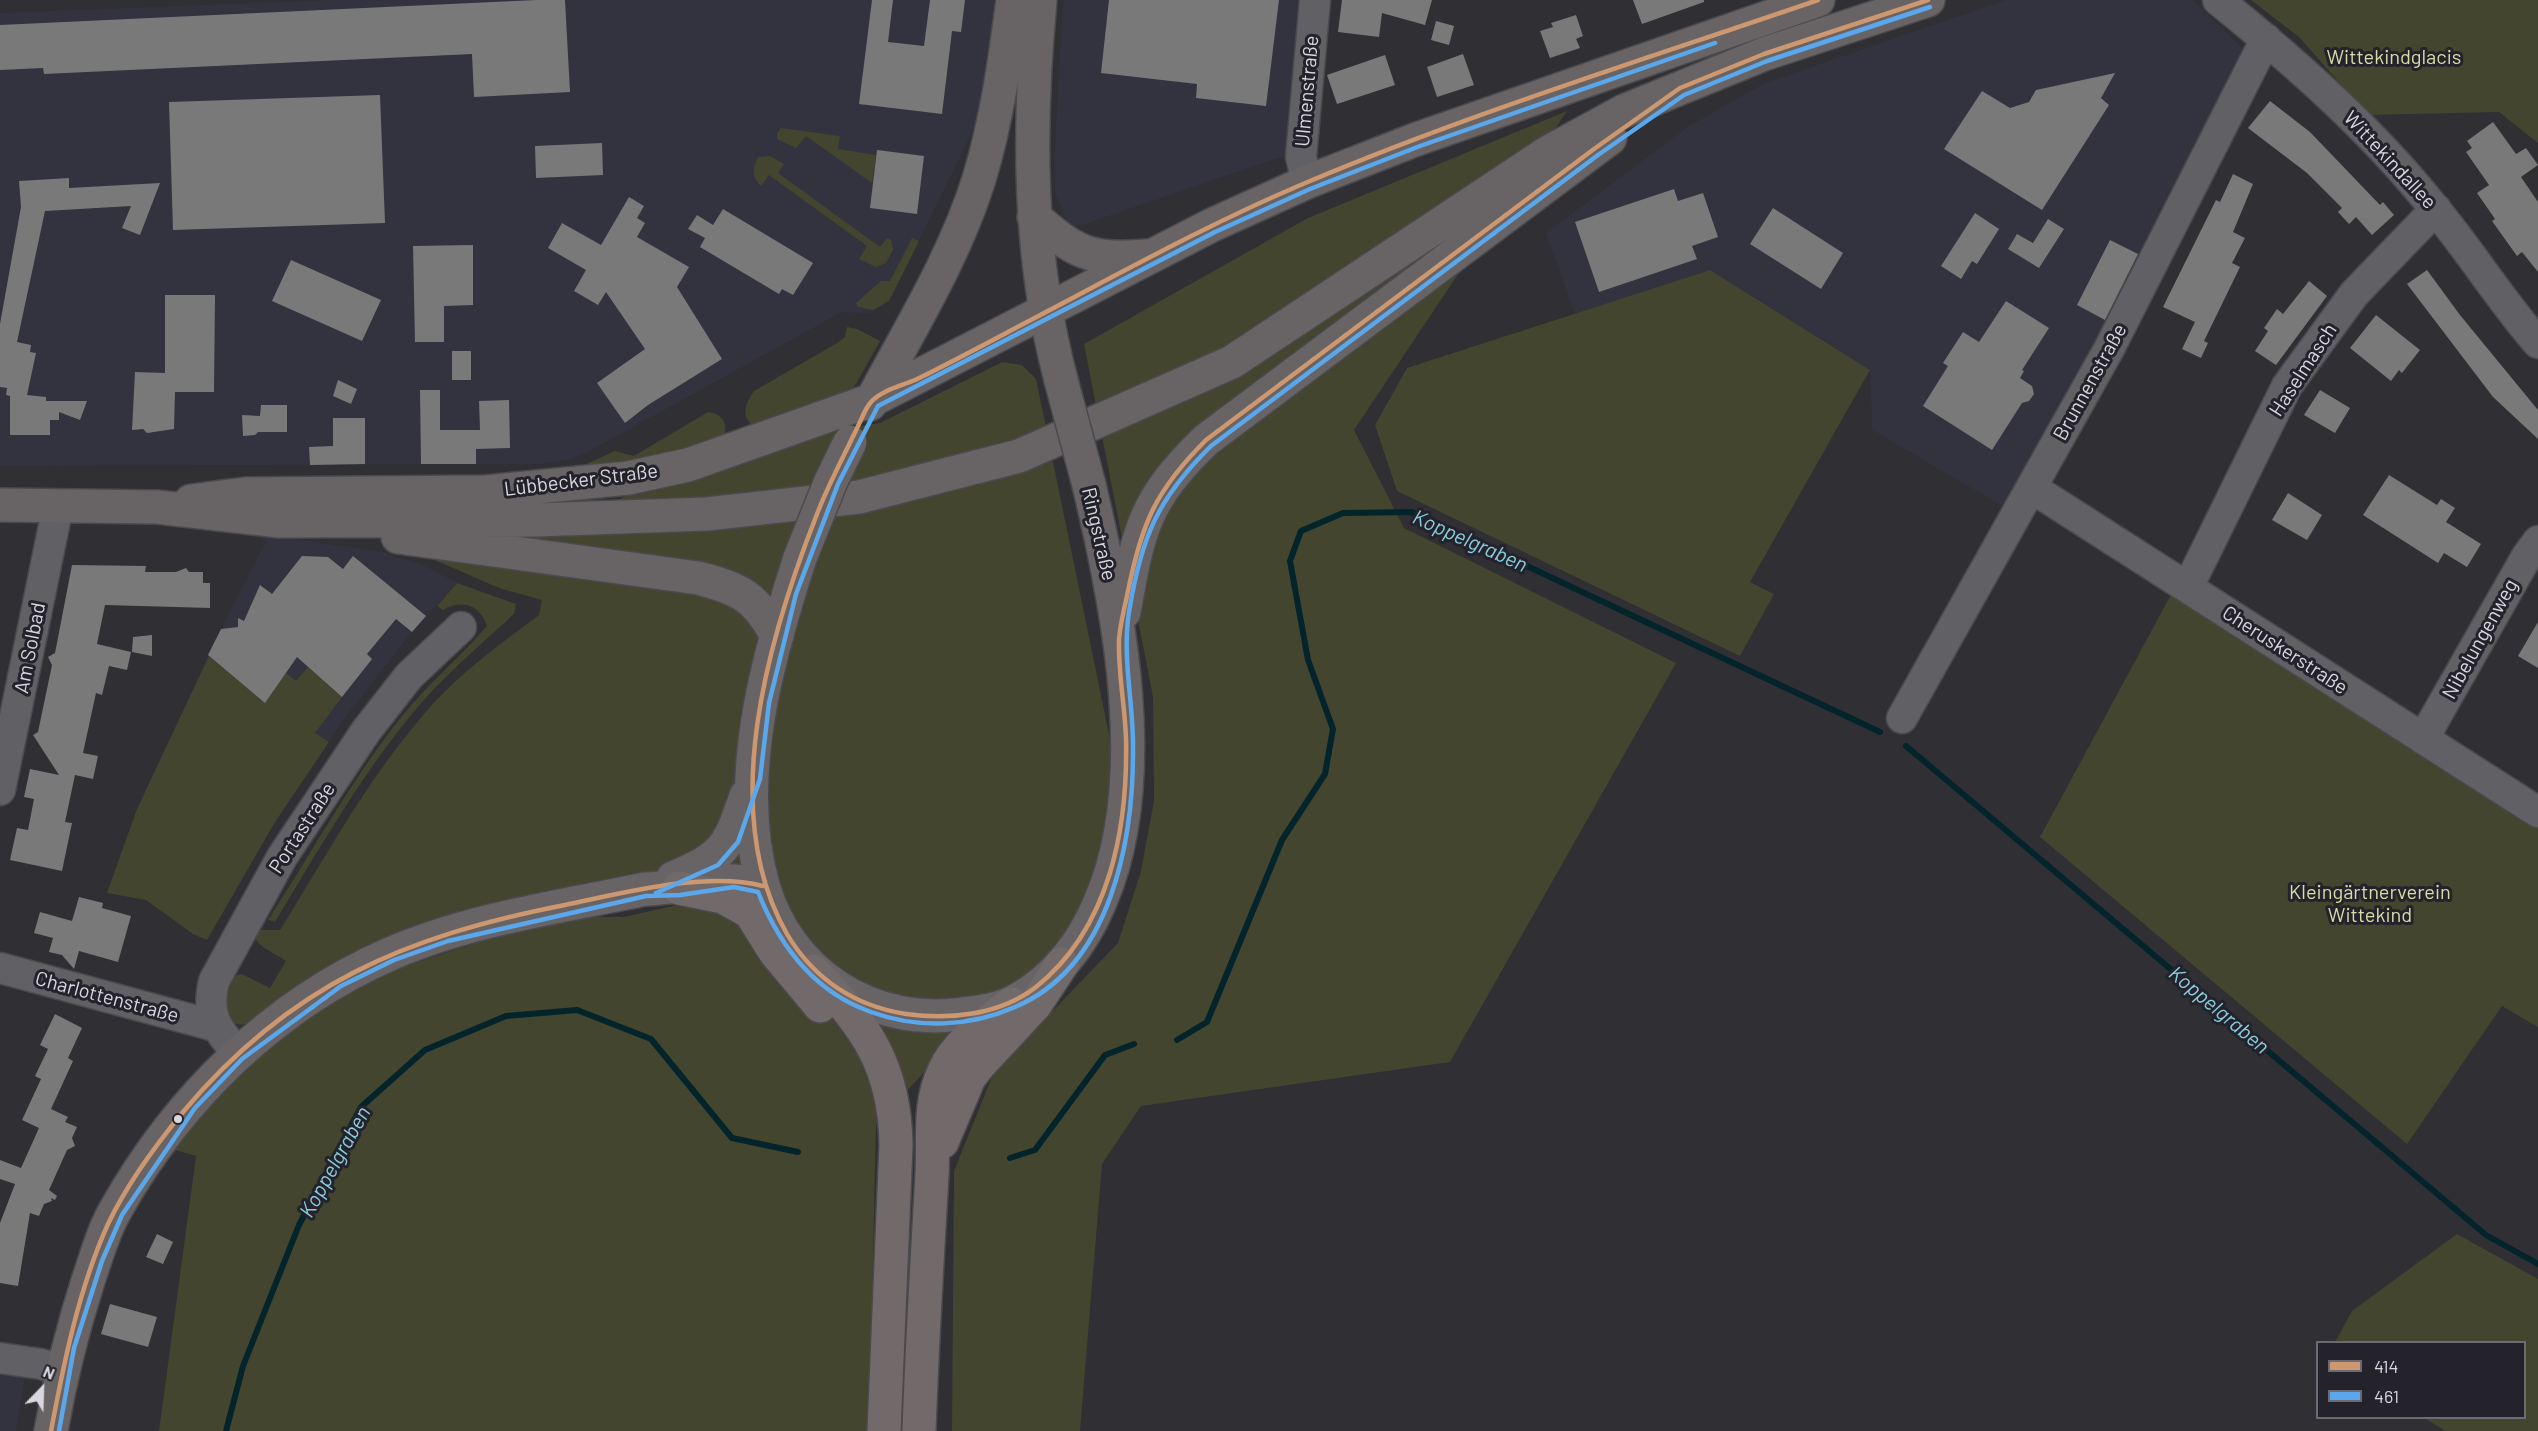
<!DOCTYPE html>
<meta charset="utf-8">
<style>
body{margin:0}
#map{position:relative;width:2538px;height:1431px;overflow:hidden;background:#2f2f34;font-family:Barlow,sans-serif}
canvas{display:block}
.legend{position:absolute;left:2316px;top:1341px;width:210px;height:78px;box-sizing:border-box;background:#24232c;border:2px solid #6c6b73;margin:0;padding:8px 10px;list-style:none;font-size:18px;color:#d8d7dd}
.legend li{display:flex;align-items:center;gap:12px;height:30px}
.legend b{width:30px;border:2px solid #6c6b73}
.north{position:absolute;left:12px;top:1359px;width:60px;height:60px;-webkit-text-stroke:4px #24232c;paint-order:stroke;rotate:23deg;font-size:16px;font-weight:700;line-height:24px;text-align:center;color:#d8d7dd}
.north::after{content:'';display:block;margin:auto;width:21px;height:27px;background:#d8d7dd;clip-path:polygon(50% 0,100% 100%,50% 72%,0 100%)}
</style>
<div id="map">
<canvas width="2538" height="1431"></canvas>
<ul class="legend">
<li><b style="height:8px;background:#cd976f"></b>414</li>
<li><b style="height:8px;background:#5aa8eb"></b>461</li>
</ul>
<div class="north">N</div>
</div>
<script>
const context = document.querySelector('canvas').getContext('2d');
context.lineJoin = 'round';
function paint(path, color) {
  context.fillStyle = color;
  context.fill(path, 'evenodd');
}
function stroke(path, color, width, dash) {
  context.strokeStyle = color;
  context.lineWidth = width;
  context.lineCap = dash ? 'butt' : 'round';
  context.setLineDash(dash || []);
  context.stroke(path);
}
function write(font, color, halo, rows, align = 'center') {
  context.font = font + ' Barlow,sans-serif';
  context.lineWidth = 6;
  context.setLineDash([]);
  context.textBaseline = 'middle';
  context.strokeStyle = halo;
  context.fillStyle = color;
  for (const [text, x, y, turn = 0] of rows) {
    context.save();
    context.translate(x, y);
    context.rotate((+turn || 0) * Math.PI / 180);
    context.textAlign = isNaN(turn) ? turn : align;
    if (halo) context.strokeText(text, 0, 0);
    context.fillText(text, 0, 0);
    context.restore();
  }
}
paint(new Path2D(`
 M326,0h674l-14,104 -96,196 -21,14 -27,-2 -254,140 -24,9 -26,3 -538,2v-453z
 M1063,0h242l-18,155 -211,72 -10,-9 -11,-24 -1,-32z
 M2005,0h188l57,55 -239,456 -139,-81 -2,-60 -160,-100 -135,44 -29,-81 143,-107 76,-43z
 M261,534l122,18 42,14 32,17 -45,49 -70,90 -67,100 -68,118 -14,-6 -47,-34 -39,-7 30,-84 77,-166 52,-102 -5,-1z
 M0,1374l25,4 -9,53h-16z`), '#33323f');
paint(new Path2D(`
 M2251,0h287v143l-39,-31 -131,3 -69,-78z
 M1567,111l-213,319 50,98 272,135 -226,399 -309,44 -39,58 -22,267h-128l2,-260 40,-99 124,-129 23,-72 13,-70 -1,-104 -69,-353 224,-126z
 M781,128l59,8 -2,13 38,6 -4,28 -66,-47 -10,12 -19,-9v-6z
 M770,156l14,8 -6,9 102,74 7,-9 4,2 2,10 -7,13 -10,4 -17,-8 8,-13 -98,-71 -8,11c-9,-9 -9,-18 -3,-29z
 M912,238l7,3 -30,60 -16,9 -15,-3 -2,-4 25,-22h9z
 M1710,270l160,100 -120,212 24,12 -34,62 -343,-165 -22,-66 32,-57z
 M847,327l10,2 23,12 -24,43 -10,12 -88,33c-18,-10 -14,-24 -4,-38l83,-48 8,-6z
 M1002,362l20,3 14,14 75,365 -6,100 -23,65 -40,60 -75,56 -91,100 -7,306h-710l37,-275 -28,-8 63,-74 68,-57 73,-40 131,-43 73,-17h48l62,-14 29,-55 -25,14c-134,36 -267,53 -389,124 -15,9 -29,22 -43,33 -32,24 -65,-36 -16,-45l28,14 16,-27c-14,-10 -30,-13 -34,-31h28c44,-71 85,-146 139,-210 34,-42 77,-73 120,-105l3,-15 -43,-12 -99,-43 65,13 57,7 22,-20 -105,-16 121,2 77,-41 94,-22 105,-38 44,-7z
 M708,412c16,2 21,13 15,28l-43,15 -107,15 42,-19 19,5z
 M457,583l59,21 -2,10c-37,34 -75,66 -107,106 -50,62 -90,133 -132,202l-7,-2c44,-68 83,-140 134,-204 26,-32 58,-59 85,-90 -7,-21 -25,-27 -44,-16l-6,-4z
 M2173,591l365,227v209l-36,-21 -95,138 -367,-307z
 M209,656l56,46 21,-29 10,8 12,-14 34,30 -27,36 14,9 -54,80 -68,118 -14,-6 -47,-34 -39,-7 30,-84z
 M2457,1234l81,45v152h-92l-22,-13h100v-76h-189l17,-31z`), '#43452e');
stroke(new Path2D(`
 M1906,746l580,489 52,29
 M1177,1040l30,-18 75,-182 43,-66 8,-45 -25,-69 -18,-99 11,-30 42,-18 69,-1 468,220
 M1010,1158l25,-8 70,-95 29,-11
 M226,1431l17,-65 56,-141 62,-118 64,-57 81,-34 71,-6 74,29 81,99 66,14`), '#04242b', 6);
paint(new Path2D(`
 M536,0h29l5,92 -96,5 -2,-43 -428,20 -1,-6 -43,2v-45z
 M872,0h21l-5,42 36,4 6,-46h35l-4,32 -9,-1 -10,83 -83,-10z
 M1109,0h170l-13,106 -70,-8 1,-14 -96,-11z
 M1342,0h90l-7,25 -43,-12 -3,24 -41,-5z
 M1633,0h71v2l-62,22z
 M1576,15l7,21 -7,3 4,9 -30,10 -10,-27 13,-4 -2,-4z
 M1436,21l18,5 -5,19 -18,-5z
 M1463,54l11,31 -37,12 -10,-30z
 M1385,55l10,30 -58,19 -10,-29z
 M2115,73l-14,25 8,7 -67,105 -98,-61 38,-58 28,17 19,-6 7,-12z
 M380,95l5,128 -212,7 -4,-128z
 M2270,101l40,31 70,73 3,-3 11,13 -22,20 -16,-18 -7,7 -11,-12 4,-4 -35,-35 -59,-45z
 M2493,122l23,32 10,-6 12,17 -17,12 17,25v70l-16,-20 -5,4 -25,-35 3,-2 -18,-26 12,-8 -23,-33 6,-4 -5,-7z
 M602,143l1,32 -67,3 -1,-32z
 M877,150l47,6 -7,58 -47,-6z
 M2233,174l20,10 -20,48 12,6 -13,25 8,4 -36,74 4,2 -7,15 -19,-9 13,-27 -32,-15 53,-107 4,2z
 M69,178v10l91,-5 -20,52 -18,-7 9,-22 -86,5 -28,131 14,3 -1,7 6,1 -9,42 19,2v4h41l-7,19 -21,-8v8h-9v15h-40v-39l-4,-1 1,-7 -7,-1v-63l21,-117 -2,-26z
 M1674,189l4,12 25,-8 15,44 -26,9 5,13 -98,33 -24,-70z
 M629,197l15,9 -7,12 8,5 -8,14 52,30 -12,20 45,72 -74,46 -23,18 -28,-40 48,-34 -39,-57 -8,13 -24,-14 12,-21 -38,-22 14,-25 39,22z
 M1773,208l70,45 -22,36 -71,-45z
 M723,209l90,54 -20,32 -11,-6 -3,5 -79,-47 5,-9 -17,-9 9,-14 16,10z
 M1975,213l24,16 -22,35 -5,-3 -11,18 -20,-13z
 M2048,219l16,10 -25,39 -31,-19 9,-15 16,9z
 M2110,240l28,14 -33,66 -28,-15z
 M473,245v60l-29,1v36h-29l-2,-96z
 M291,260l90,40 -19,41 -90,-40z
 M2427,270l33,45 78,95v29l-45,-42 -86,-113z
 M2309,281l18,15 -51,69 -21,-14 13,-20 -4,-3 13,-19 6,5z
 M165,295h50l-1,97h-39l-1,37 -27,4 -4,-4 -11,1 3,-58 30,1z
 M2006,301l43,27 -27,42 2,1 -4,7 12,8 2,8 -5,7 -7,2 -30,47 -69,-44 25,-40 -5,-3 20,-31 16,10z
 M2376,315l44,35 -18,23 -3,-3 -8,11 -41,-33z
 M452,351h19v29h-19z
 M338,380l19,9 -6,15 -18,-8z
 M420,390h20v40h40l-1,-29 30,-1 1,48 -34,1v15h-55z
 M2320,390l30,18 -15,25 -31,-18z
 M261,405h26v27h-29l-3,3 -12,1 -1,-21 18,1z
 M333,418h32v46l-55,1 -1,-18 24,-1z
 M2389,475l48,30 4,-6 14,9 -9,14 35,22 -14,23 -23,-14 -6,10 -75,-48z
 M2288,493l34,22 -15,25 -35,-20z
 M302,556l26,1 15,12 10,-13 73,60 -14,16 -16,-13 -29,35 5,5 -30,38 -45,-40 -32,46 -57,-48 13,-26 17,-2v-9l6,3 16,-36 12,9z
 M72,565l74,1 -1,6h31l10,-4 3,4h14v11h7v25l-105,-3 -8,39 34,8 -4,18 -18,-4 -7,29 -6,-2 -13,60 15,3 -5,23 -18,-4 -10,47 7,1 -10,48 -52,-11 7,-32 11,2 6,-31 -10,-2 6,-28 29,6 -26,-40 5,-3 14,-67 -4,-8 7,-4z
 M2538,622v46l-20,-12z
 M152,635v21l-20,-4 1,-15z
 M79,897l24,6 -1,5 29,8 -13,46 -39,-11 -5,18 -12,-14 -13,-3 4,-14 -19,-5 6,-21 32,9z
 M55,1014l27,14 -14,30 5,3 -22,48 17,8 -3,5 12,5 -5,11 3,8 -8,4 -18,40 8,6 -2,4 -4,-2 1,3 -8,3 -5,12 -9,-3 -12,73 -18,-3v-60l15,-39 -15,-5v-19l21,8 18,-40 -17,-8 19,-41 -6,-3 13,-27 -8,-4z
 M157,1234l16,8 -10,22 -17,-7z
 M110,1304l47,13 -9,30 -47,-13z`), '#7a797a');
const minor = new Path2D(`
 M2218,0c79,64 154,130 217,209 36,43 66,92 103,134
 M1307,182l-6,-25 14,-157
 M2032,488l506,324
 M2188,587l99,-201 67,-92 82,-85
 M1902,718l207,-369 157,-310
 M2423,739l104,-183 11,-15
 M0,790l58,-284
 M0,968l215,58
 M237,1053c-21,-26 -31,-37 -23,-72l68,-124 84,-126 43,-55 52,-49
 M0,1358l41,6 20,6`);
const major = new Path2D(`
 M1040,0c-12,128 -12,256 21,380
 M1034,217c42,36 57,44 113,39
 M870,404c39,-74 84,-145 109,-225 18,-59 26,-119 34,-179
 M191,501l54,-7 241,-2 142,-14 60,-13 184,-65 340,-175 95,-43 110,-43 401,-139
 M0,505l157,2 123,14 256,-1 171,-6 152,-17 160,-41 213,-94 315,-209 77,-42 140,-57 164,-54
 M398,537l300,41c43,11 58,19 79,58
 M800,558c-33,102 -67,221 -37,327 25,88 109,142 199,129 17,-2 37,-4 53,-13 39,-20 68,-58 85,-99 53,-122 19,-292 -11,-417
 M1124,612c15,-83 19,-111 82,-172l404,-302
 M673,878c52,-22 55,-30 73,-82
 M51,1431c9,-52 21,-100 37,-150 8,-23 15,-50 28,-72 62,-110 157,-204 274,-255 80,-35 170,-47 255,-65 40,-1 81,-16 118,-3`);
const highway = new Path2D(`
 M679,888l44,9 27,15 25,40 45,54
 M813,971c53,54 82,96 83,174l-12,286
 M942,1142l27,-64 10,-13 56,-60 27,-41
 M919,1431c3,-86 8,-171 13,-256 2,-36 -4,-70 12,-104 13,-29 43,-48 67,-67`);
stroke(minor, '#4a4a4e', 33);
stroke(major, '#4a4a4e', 36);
stroke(highway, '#4a4a4e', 36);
stroke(minor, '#616064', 30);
stroke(major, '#686465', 33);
stroke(highway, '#726a6a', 33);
const majorBridge = new Path2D(`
 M1061,380l28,105
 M800,558l31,-77 19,-39`);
stroke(majorBridge, '#4a4a4e', 36, []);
stroke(majorBridge, '#686465', 33);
stroke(new Path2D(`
 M1818,0c-172,59 -347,113 -515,184 -95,40 -186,91 -278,139 -36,19 -73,39 -110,57 -14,6 -33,10 -44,22 -6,7 -8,14 -12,22 -14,30 -30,59 -42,90 -48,122 -101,297 -30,420 26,44 67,72 119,80 44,6 94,1 130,-27 74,-59 92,-159 90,-248 -1,-33 -8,-66 -7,-99 1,-17 6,-33 9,-49 14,-69 28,-101 78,-151l388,-291 86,-61 84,-34 164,-54
 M51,1431c13,-69 28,-143 57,-207 19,-40 47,-78 75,-112 107,-128 223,-176 382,-207 58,-12 141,-34 198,-19`), '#cd976f', 4.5);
stroke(new Path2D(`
 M656,893l62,-28 20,-23 22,-63 9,-76 27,-109 42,-110 40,-78 337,-174 95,-43 110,-43 295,-103
 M59,1431l15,-83 28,-87 20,-46 73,-107 47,-49 99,-73 53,-26 54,-19 198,-45 34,-1 54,-8 24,5c22,55 56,100 113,120 47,17 99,15 144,-5 97,-41 119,-168 118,-262 0,-45 -11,-88 -4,-133 12,-74 28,-113 82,-166l387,-291 86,-60 83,-34 163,-54`), '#5aa8eb', 4.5);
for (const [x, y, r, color] of [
 [178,1119,5,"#d8d7dd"]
]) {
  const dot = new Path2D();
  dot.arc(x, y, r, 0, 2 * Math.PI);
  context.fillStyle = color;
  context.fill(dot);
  stroke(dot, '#24232c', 2);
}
write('20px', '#d8dca5', '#24232c', [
 ["Wittekindglacis",2394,57],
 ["Kleingärtnerverein",2370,892],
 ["Wittekind",2370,915]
]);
write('20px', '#d8d7dd', '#24232c', [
 ["Ulmenstraße",1307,91,-85],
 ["Wittekindallee",2390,160,47],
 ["Haselmasch",2303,370,-57],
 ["Brunnenstraße",2090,382,-61],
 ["Lübbecker Straße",581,480,-7],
 ["Ringstraße",1099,534,77],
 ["Nibelungenweg",2480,639,-61],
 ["Am Solbad",30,648,-79],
 ["Cheruskerstraße",2285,650,33],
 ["Portastraße",302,828,-57],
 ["Charlottenstraße",107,997,15]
]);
write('italic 21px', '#88cdde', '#24232c', [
 ["Koppelgraben",1470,541,24],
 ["Koppelgraben",2219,1010,40],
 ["Koppelgraben",335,1162,-61]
]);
</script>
